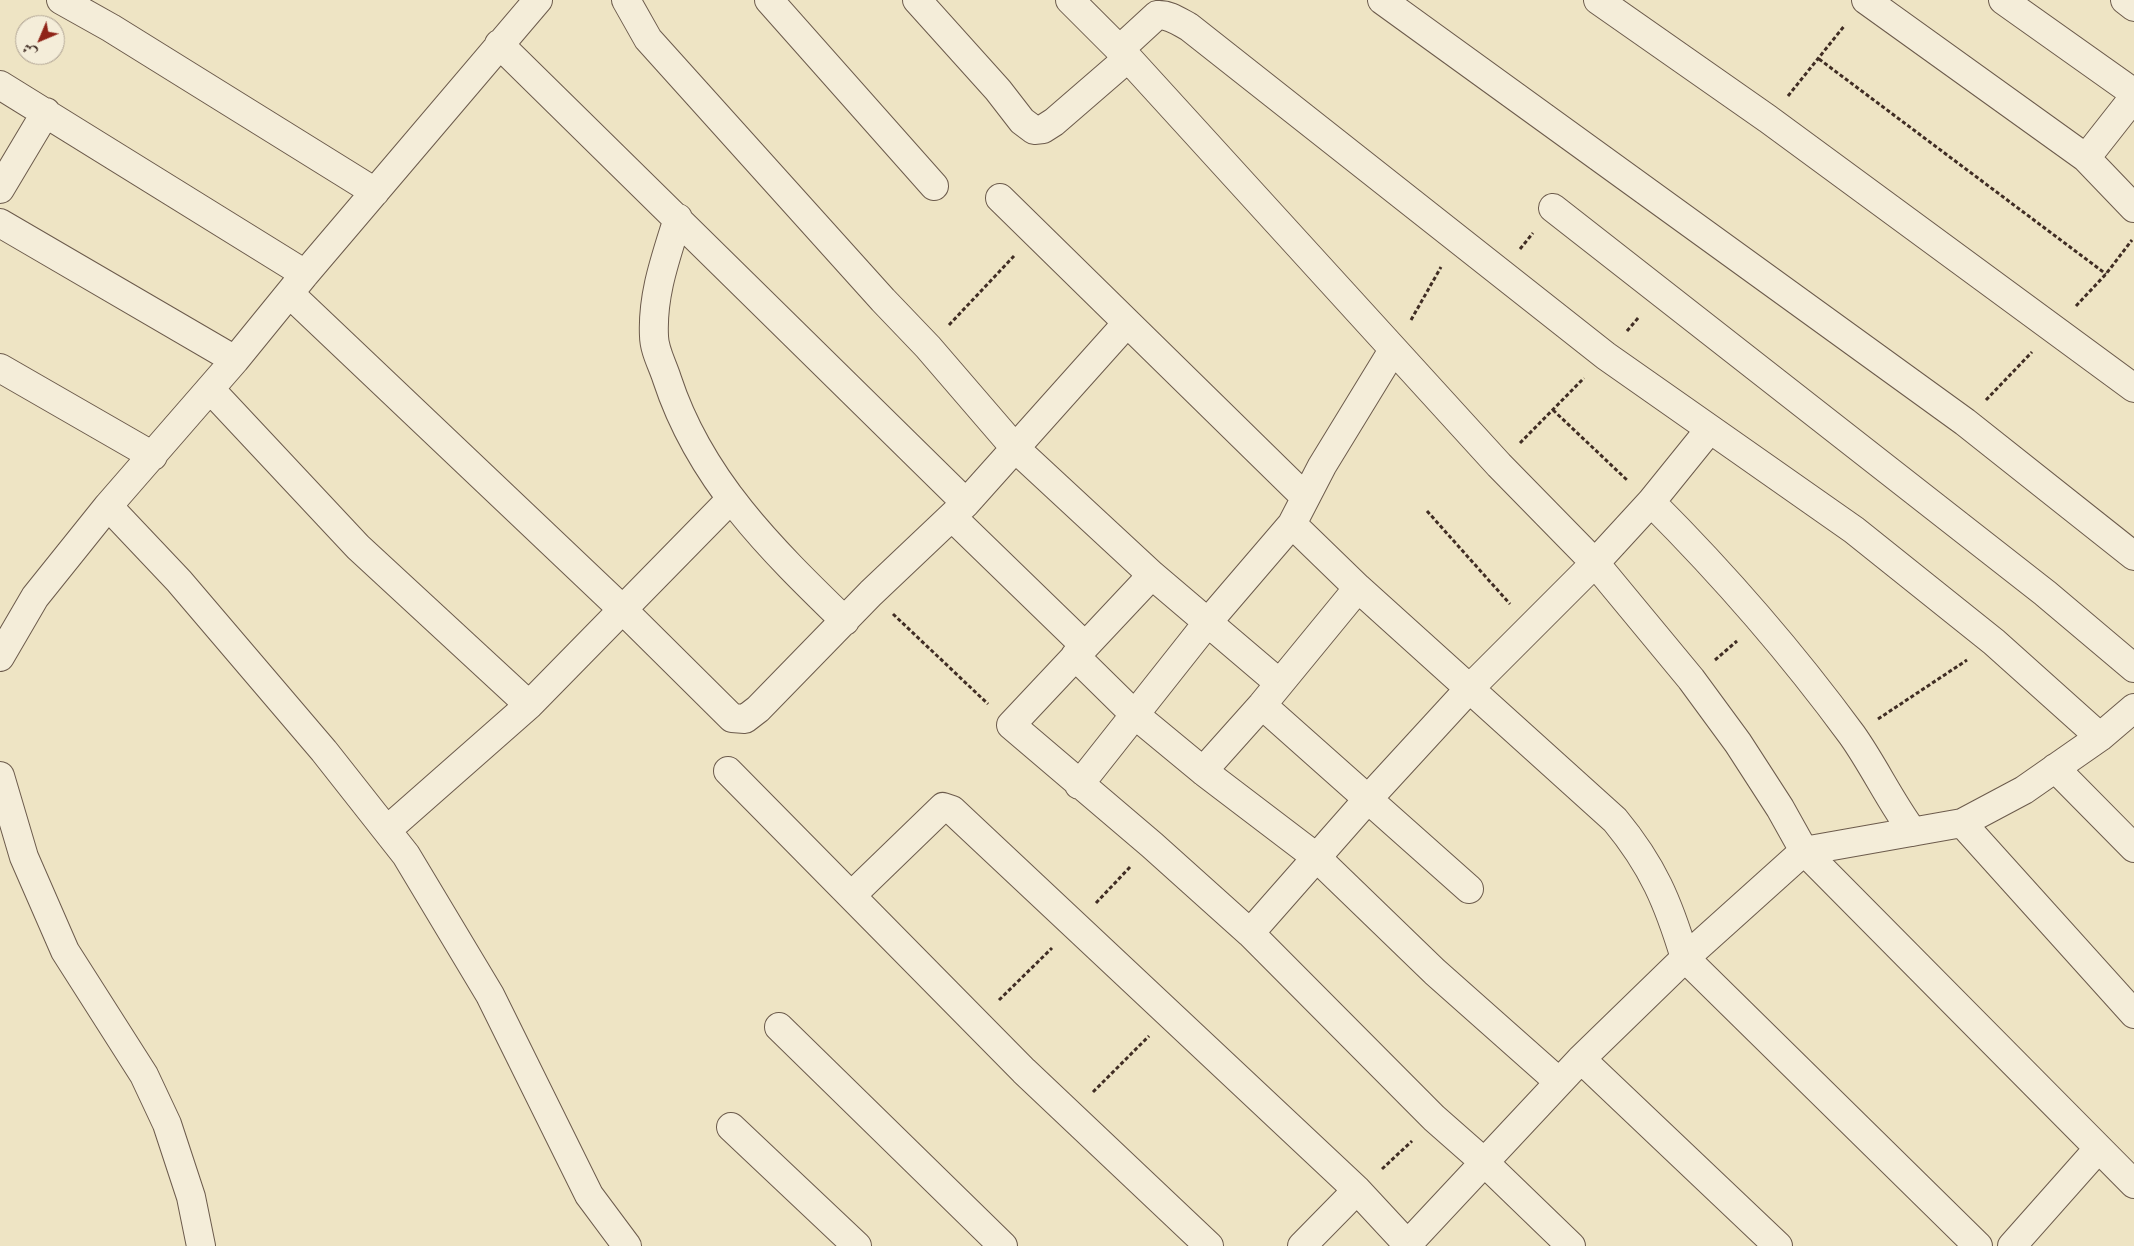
<!DOCTYPE html>
<meta charset="utf-8">
<style>
body{margin:0}
#map{position:relative;width:2134px;height:1246px;overflow:hidden;background:#eee4c4;font-family:"IM FELL English",Amiri,serif}
canvas{display:block}
.north{position:absolute;left:15px;top:15px;width:50px;height:50px;box-sizing:border-box;background:#f4edd9;border:1px solid #aca091;border-radius:50%;rotate:225deg;font-size:14px;font-weight:700;line-height:20px;text-align:center;color:#402d24}
.north::after{content:'';display:block;margin:auto;width:18px;height:22px;background:#8f2418;clip-path:polygon(50% 0,100% 100%,50% 72%,0 100%)}
</style>
<div id="map">
<canvas width="2134" height="1246"></canvas>
<div class="north">ش</div>
</div>
<script>
const context = document.querySelector('canvas').getContext('2d');
context.lineJoin = 'round';
function stroke(path, color, width, dash) {
  context.strokeStyle = color;
  context.lineWidth = width;
  context.lineCap = dash ? 'butt' : 'round';
  context.setLineDash(dash || []);
  context.stroke(path);
}
const minor = new Path2D(`
 M61,0l50,28 264,164
 M626,0l22,39 235,261 45,47 87,101 137,127 127,108
 M769,0l165,186
 M917,0l81,90 24,31 12,9 9,-1 11,-7 74,-64
 M1070,0l58,58 371,407 96,98 96,116 47,64 42,65 24,43 330,333
 M1382,0l583,422 169,134
 M1598,0l170,119 366,269
 M1866,0l220,158 48,50
 M2003,0l131,93
 M2125,0l9,7
 M499,44l467,459
 M1119,50l38,-35c12,-1 21,6 32,12l417,329 248,174 140,112 106,95
 M0,85l305,189
 M2086,158l48,-61
 M0,189l46,-77
 M1000,198l304,298
 M1553,208l492,385 89,75
 M678,218c-12,39 -26,76 -24,118 0,14 9,30 13,43 33,101 104,170 178,242
 M0,223l235,137
 M290,294l332,315 110,109 13,1 13,-10 113,-116 95,-90 161,-180
 M0,368l153,88
 M210,389l148,158 171,158
 M1651,502c73,73 140,150 201,233 22,31 38,66 61,97
 M108,506l71,75 145,170 82,104 84,140 99,200 38,51
 M952,517l133,129
 M1292,524l66,64 257,232c38,46 53,82 70,138l293,288
 M1152,575l-141,150 141,120 98,88 184,185 50,44 87,84
 M1075,656l59,58 69,57 113,86 119,115 124,110
 M0,657l35,-60 73,-91 127,-146 70,-86 233,-274
 M1262,705l207,184
 M2055,768l79,80
 M728,771l296,300 185,175
 M1203,771l59,-66 96,-117
 M0,776l24,81 41,94 79,124 23,49 24,73 10,49
 M1079,785l129,-163 84,-98 30,-58 71,-116
 M1962,823l172,191
 M387,830l142,-125 201,-205
 M852,895l91,-88 9,3 405,380 52,56
 M1250,933l118,-134 102,-111 125,-125 56,-61 59,-73
 M779,1027l224,219
 M1581,1059l197,187
 M731,1127l126,119
 M1302,1246l55,-56
 M1406,1246l175,-187 104,-101 119,-107 158,-28 62,-33 76,-53 34,-29
 M2012,1246l86,-97`);
stroke(minor, '#6c5b4c', 30);
stroke(new Path2D(`
 M1819,59l287,215
 M1788,96l57,-71
 M1520,249l13,-16
 M2076,306l30,-32 26,-34
 M1411,320l30,-53
 M949,325l65,-69
 M1627,331l12,-14
 M1986,400l46,-48
 M1553,410l74,70
 M1520,443l64,-65
 M1427,511l83,93
 M893,614l95,90
 M1715,660l22,-19
 M1878,719l89,-59
 M1096,903l34,-36
 M999,1000l53,-52
 M1093,1092l56,-56
 M1382,1169l30,-28`), '#402d24', 3, [4, 2.5]);
stroke(minor, '#f4edd9', 28);
</script>
